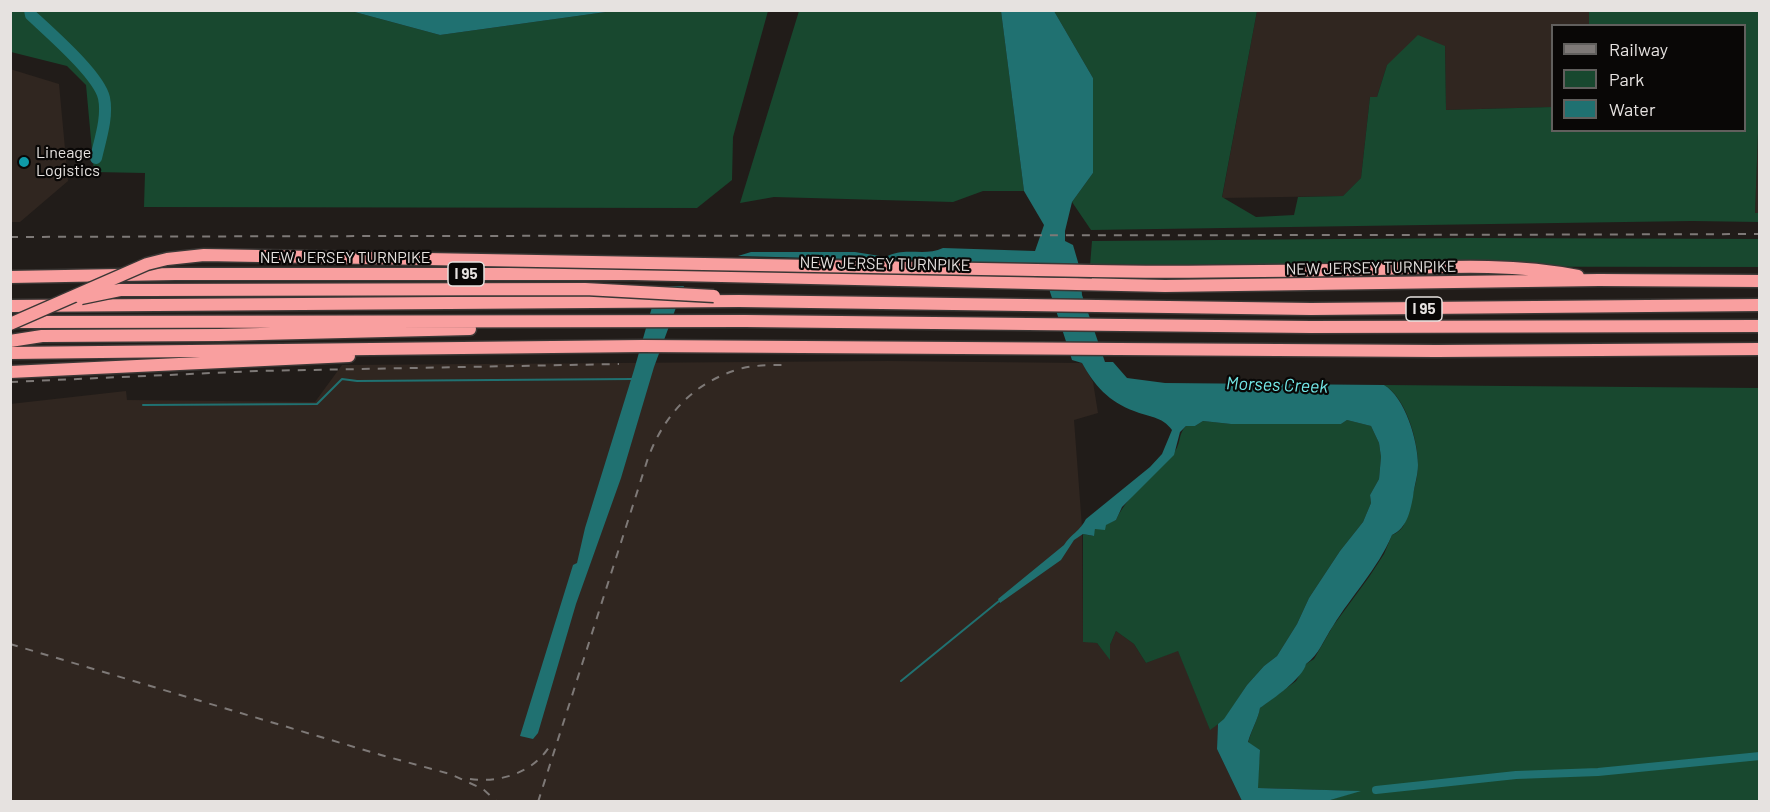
<!DOCTYPE html>
<style>
body{margin:0}
#map{position:relative;width:1770px;height:812px;overflow:hidden;background:#211c19;font-family:Barlow,sans-serif}
canvas{display:block}
.frame{position:absolute;inset:0;border:12px solid #e6e2e0;pointer-events:none}
.legend{position:absolute;left:1551px;top:24px;width:195px;height:108px;box-sizing:border-box;background:#090706;border:2px solid #615f5d;margin:0;padding:8px 10px;list-style:none;font-size:18px;color:#e6e2e0}
.legend li{display:flex;align-items:center;gap:12px;height:30px}
.legend b{width:30px;border:2px solid #615f5d}
</style>
<div id="map">
<canvas width="1770" height="812"></canvas>
<div class="frame"></div>
<ul class="legend">
<li><b style="height:8px;background:#7e7977"></b>Railway</li>
<li><b style="height:16px;background:#18482f"></b>Park</li>
<li><b style="height:16px;background:#207171"></b>Water</li>
</ul>
</div>
<script>
const context = document.querySelector('canvas').getContext('2d');
context.lineJoin = 'round';
function paint(path, color) {
  context.fillStyle = color;
  context.fill(path, 'evenodd');
}
function stroke(path, color, width, dash) {
  context.strokeStyle = color;
  context.lineWidth = width;
  context.lineCap = dash ? 'butt' : 'round';
  context.setLineDash(dash || []);
  context.stroke(path);
}
function write(font, color, halo, rows, align = 'center') {
  context.font = font + ' Barlow,sans-serif';
  context.lineWidth = 4.5;
  context.setLineDash([]);
  context.textBaseline = 'middle';
  context.strokeStyle = halo;
  context.fillStyle = color;
  for (const [text, x, y, turn = 0] of rows) {
    context.save();
    context.translate(x, y);
    context.rotate((+turn || 0) * Math.PI / 180);
    context.textAlign = isNaN(turn) ? turn : align;
    if (halo) context.strokeText(text, 0, 0);
    context.fillText(text, 0, 0);
    context.restore();
  }
}
paint(new Path2D(`
 M1257,11h332v14l-37,1v81l-106,3 -1,-64 -58,19 -10,32h-7l-9,81 -18,18 -121,2z
 M10,69l49,15 9,97 -48,41h-9z
 M1759,107l1,106h-5z
 M888,361l194,2 11,19 5,31 -24,7 8,107 1,114 14,2 13,16v-14l6,-14 18,13 12,19 32,-13 32,79 8,-5 -1,25 25,52h-1231l-1,-397 116,-13 1,9 188,2 27,-37z`), '#302620');
paint(new Path2D(`
 M10,11h341l89,24 173,-24h155l-35,126 -1,43 -35,28 -553,-1 1,-34 -51,-1 -8,-87 -19,-19 -56,-14z
 M799,11h202l23,180h-41l-30,11 -179,-5 -34,6z
 M1054,11h203l-35,186 34,20 38,-2 4,-18 45,-1 18,-18 9,-81h7l10,-32 31,-30 27,11 1,64 106,-3v23h192v-104l-155,-1v-14h170v96l-4,106h4v9l-67,-1 -601,9 -19,-28 21,-29v-95z
 M1470,238l290,1 -1,28 -669,-1 2,-25z
 M1384,385l375,3v413h-432l31,-10 -101,-3 3,-38 -12,-7c3,-12 11,-26 12,-35l36,-27 10,-17 8,-5 19,-33 36,-49 15,-23 8,-19c10,-4 13,-10 15,-21 4,-16 11,-32 11,-50 0,-23 -12,-67 -34,-79z
 M1347,420l24,6 8,17 2,14 -2,22 -9,16 1,8 -8,19 -23,29 -31,47 -12,26 -20,32 -13,10 -17,19 -23,35 -14,10 -32,-79 -32,12 -12,-19 -18,-13 -6,14v15l-13,-17 -14,-1v-108l10,2 2,-7 21,-9c13,-28 41,-45 59,-69 6,-8 3,-17 11,-25h9l8,-5 28,3h110z`), '#18482f');
paint(new Path2D(`
 M351,11h262l-173,24z
 M1001,11h53l39,67v95l-21,29 -7,29v10l8,4 7,24 2,26 23,67h8l14,16 38,5 219,2c21,12 34,56 34,80 0,11 -4,21 -5,32 -3,15 -6,31 -21,38 -15,35 -40,60 -59,91 -9,13 -14,29 -27,38 -3,14 -33,35 -46,44 -1,9 -9,23 -12,34l12,8 -2,38 103,3 -34,10h-85l-25,-52 1,-25 6,-5 23,-34 17,-19 13,-10 20,-32 12,-26 31,-47 23,-29 8,-19 -1,-8 9,-16 2,-22 -2,-14 -8,-17 -24,-6 -6,4h-110l-28,-3 -8,5h-9l-6,6 -6,23 -52,52 -6,13 -10,5 -1,5 -10,-1 -1,7 -11,-2 -9,6 -13,20 -61,43 -2,-4 66,-54c6,-10 17,-15 22,-26l64,-52 12,-13 10,-24c-10,-14 -24,-13 -38,-19 -25,-9 -40,-26 -52,-48l-10,-3 -31,-96 -303,-8 13,-4h104l31,5c18,-11 38,0 57,-9l92,3 9,-26 -20,-34z
 M658,286h26l-30,81 -33,111 -45,126 -38,129 -5,6 -13,-3 53,-171 4,-2 8,-35 49,-158z`), '#207171');
stroke(new Path2D(`
 M143,405l174,-1 25,-25 15,2 275,-2
 M901,681l98,-80`), '#207171', 2);
stroke(new Path2D(`
 M1376,790l140,-15 82,-3 162,-16`), '#207171', 8);
stroke(new Path2D(`
 M30,10l1,5c18,17 68,60 73,83 4,19 -4,42 -8,60`), '#207171', 12);
const motorway = new Path2D(`
 M1092,271c95,2 191,0 286,-2 66,-2 134,-6 200,7
 M10,277l165,-3h458l532,12 434,-6 161,1
 M10,306l729,-5 572,8 449,-4
 M15,322l730,-1 566,6 449,-1
 M10,341l32,-5 177,-1 251,-6
 M10,353l633,-7 793,5 324,-2
 M10,372l339,-16`);
stroke(motorway, '#3b3735', 15);
stroke(motorway, '#f99f9f', 12);
stroke(new Path2D(`
 M10,237c584,-2 1166,-1 1750,-3
 M10,382l247,-11 362,-7
 M10,644l371,111 69,19 33,15 14,13
 M470,779c32,4 66,-7 82,-37
 M538,802l110,-344c17,-45 47,-77 95,-90 14,-3 29,-3 43,-3`), '#7e7977', 2, [8, 8]);
const motorwayBridge = new Path2D(`
 M81,298l39,-8h23l442,-1 129,7
 M10,324l137,-60 20,-5 37,-4 888,16`);
stroke(motorwayBridge, '#3b3735', 15, []);
stroke(motorwayBridge, '#f99f9f', 12);
for (const [x, y, r, color] of [
 [24,162,6,"#0f9aa8"]
]) {
  const dot = new Path2D();
  dot.arc(x, y, r, 0, 2 * Math.PI);
  context.fillStyle = color;
  context.fill(dot);
  stroke(dot, '#090706', 2);
}
for (const [x, y, w] of [
 [466,274,36],
 [1424,309,36]
]) {
  const box = new Path2D();
  box.roundRect(x - w / 2, y - 12, w, 24, 4.5);
  context.fillStyle = '#090706';
  context.fill(box);
  stroke(box, '#e6e2e0', 1.5);
}
write('bold 15px', '#e6e2e0', null, [
 ["I 95",466,274],
 ["I 95",1424,309]
]);
write('16px', '#e6e2e0', '#090706', [
 ["Lineage",36,153],
 ["Logistics",36,171]
], 'left');
write('16px', '#e6e2e0', '#090706', [
 ["NEW JERSEY TURNPIKE",345,258],
 ["NEW JERSEY TURNPIKE",885,264,1],
 ["NEW JERSEY TURNPIKE",1371,268,-1]
]);
write('italic 18px', '#73e7e7', '#090706', [
 ["Morses Creek",1277,385,2]
]);
</script>
